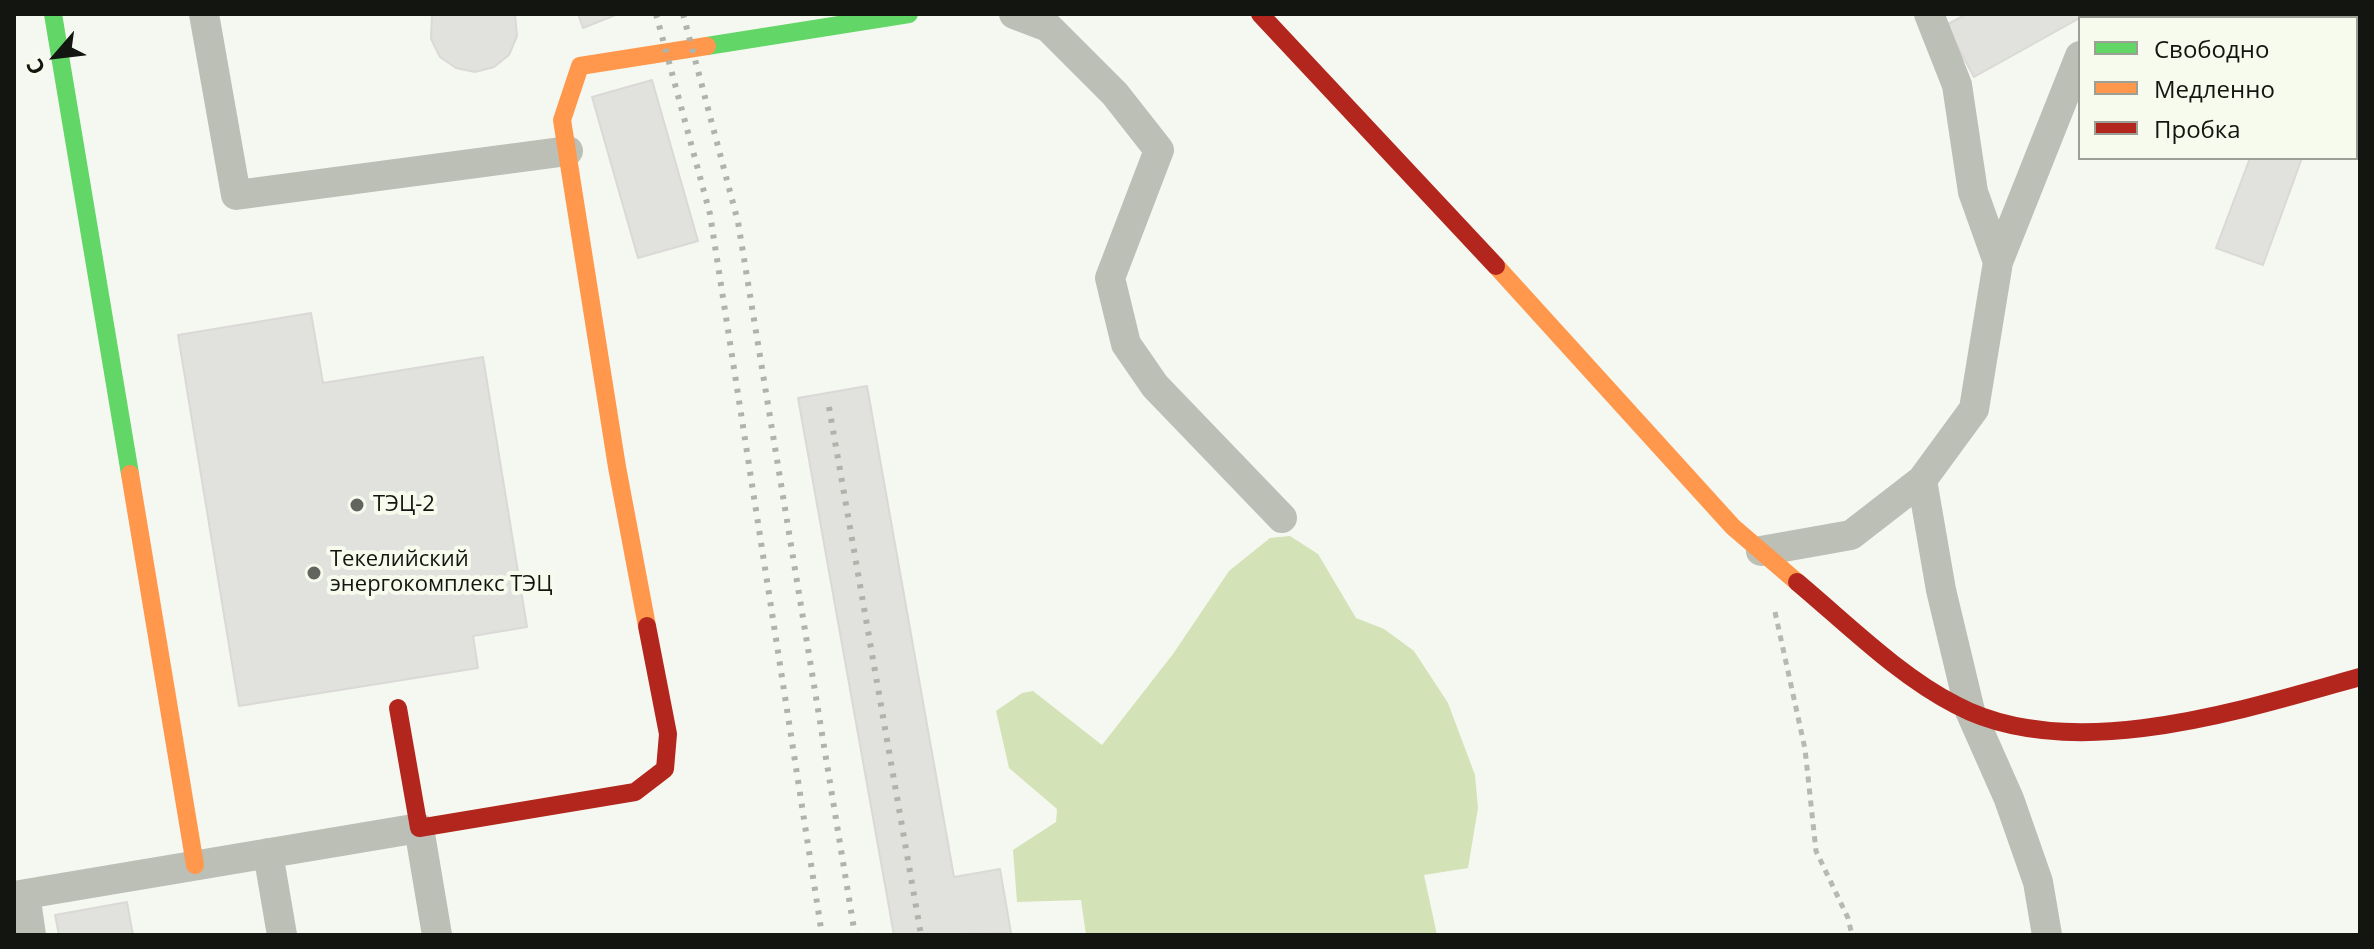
<!DOCTYPE html>
<meta charset="utf-8">
<style>
body{margin:0}
#map{position:relative;width:2374px;height:949px;overflow:hidden;background:#f5f8f0;font-family:"Open Sans",sans-serif}
canvas{display:block}
.frame{position:absolute;inset:0;border:16px solid #131510;pointer-events:none}
.legend{position:absolute;left:2078px;top:16px;width:280px;height:144px;box-sizing:border-box;background:#f6fbed;border:2px solid #9b9f95;margin:0;padding:10px 14px;list-style:none;font-size:24px;color:#131510}
.legend li{display:flex;align-items:center;gap:16px;height:40px}
.legend b{width:40px;border:2px solid #9b9f95}
.north{position:absolute;left:16px;top:16px;width:80px;height:80px;-webkit-text-stroke:6px #f6fbed;paint-order:stroke;rotate:242deg;font-size:22px;font-weight:700;line-height:32px;text-align:center;color:#131510}
.north::after{content:'';display:block;margin:auto;width:28px;height:36px;background:#131510;clip-path:polygon(50% 0,100% 100%,50% 72%,0 100%)}
</style>
<div id="map">
<canvas width="2374" height="949"></canvas>
<div class="frame"></div>
<ul class="legend">
<li><b style="height:10px;background:#63d668"></b>Свободно</li>
<li><b style="height:10px;background:#ff974d"></b>Медленно</li>
<li><b style="height:10px;background:#b3261e"></b>Пробка</li>
</ul>
<div class="north">С</div>
</div>
<script>
const context = document.querySelector('canvas').getContext('2d');
context.lineJoin = 'round';
function paint(path, color) {
  context.fillStyle = color;
  context.fill(path, 'evenodd');
}
function stroke(path, color, width, dash) {
  context.strokeStyle = color;
  context.lineWidth = width;
  context.lineCap = dash ? 'butt' : 'round';
  context.setLineDash(dash || []);
  context.stroke(path);
}
function write(font, color, halo, rows, align = 'center') {
  context.font = font + ' "Open Sans",sans-serif';
  context.lineWidth = 8;
  context.setLineDash([]);
  context.textBaseline = 'middle';
  context.strokeStyle = halo;
  context.fillStyle = color;
  for (const [text, x, y, turn = 0] of rows) {
    context.save();
    context.translate(x, y);
    context.rotate((+turn || 0) * Math.PI / 180);
    context.textAlign = isNaN(turn) ? turn : align;
    if (halo) context.strokeText(text, 0, 0);
    context.fillText(text, 0, 0);
    context.restore();
  }
}
paint(new Path2D(`
 M1290,536l28,18 38,64 28,11 30,22 34,52 27,72 3,33 -10,60 -44,7 13,60h-351l-5,-35 -64,2 -4,-52 43,-28 1,-13 -48,-41 -13,-57 26,-18 11,-2 69,54 71,-91 56,-83 41,-33z`), '#d4e2b7');
const building = new Path2D(`
 M432,14h83l2,22 -8,19 -15,12 -19,5 -19,-4 -16,-11 -9,-18z
 M578,14h40l-35,14z
 M1967,14h120l-113,63 -28,-52z
 M2303,14h53l-2,4h-53z
 M652,80l46,161 -60,17 -46,-161z
 M2250,158h52l-39,107 -47,-17z
 M311,313l12,70 160,-26 44,270 -54,9 5,32 -239,38 -61,-371z
 M867,386l87,491 46,-8 11,64 -117,2 -96,-537z
 M127,902l6,33h-74l-4,-20z`);
paint(building, '#e1e1de');
stroke(building, '#dad9d7', 2);
stroke(new Path2D(`
 M1775,612l30,137 11,102 32,67 4,17`), '#b6b8b1', 5, [6, 6]);
stroke(new Path2D(`
 M204,14l32,181 332,-44
 M1014,14l34,13 67,67 44,56 -49,128 16,66 29,42 127,132
 M1929,14l28,71 16,107 25,70
 M2095,18l2,-4
 M1922,480l19,110 29,121 39,88 29,83 9,53
 M1761,551l90,-16 71,-55 52,-71 24,-147 82,-206
 M268,853l14,82
 M25,894l6,41
 M14,896l405,-68 18,107`), '#bcbfb6', 30);
stroke(new Path2D(`
 M53,14l77,460
 M707,46l202,-32`), '#63d668', 18);
stroke(new Path2D(`
 M1496,266l237,261 64,55
 M130,474l65,391
 M647,626l-30,-159 -55,-347 18,-54 127,-20`), '#ff974d', 18);
stroke(new Path2D(`
 M1260,14l236,252
 M1797,582c49,41 102,94 159,123 114,61 287,5 404,-28
 M398,708l21,120 216,-36 30,-23 3,-35 -21,-108`), '#b3261e', 18);
stroke(new Path2D(`
 M656,14l54,200 112,721
 M683,14l55,208 117,713
 M829,407l92,528`), '#b0b2ab', 6, [4, 8]);
for (const [x, y, r, color] of [
 [357,505,8,"#62645e"],
 [314,573,8,"#62645e"]
]) {
  const dot = new Path2D();
  dot.arc(x, y, r, 0, 2 * Math.PI);
  context.fillStyle = color;
  context.fill(dot);
  stroke(dot, '#f6fbed', 3);
}
write('22px', '#131510', '#f6fbed', [
 ["ТЭЦ-2",373,505],
 ["Текелийский",330,560],
 ["энергокомплекс ТЭЦ",330,585]
], 'left');
</script>
